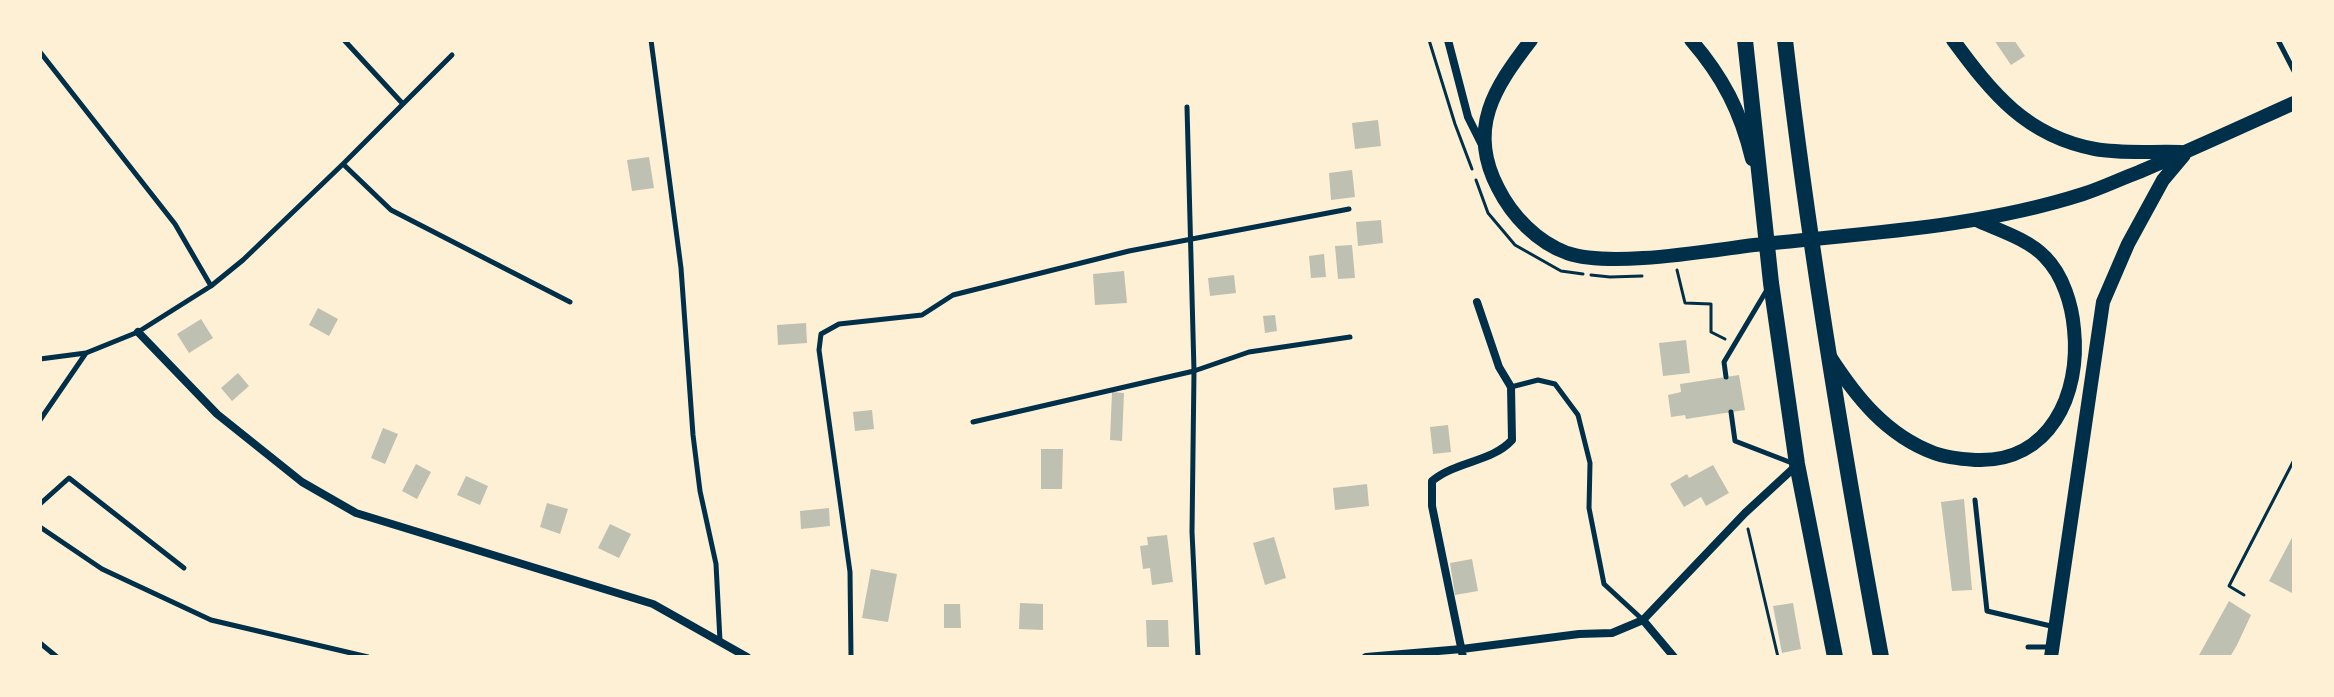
<!DOCTYPE html>
<style>
body{margin:0}
#map{position:relative;width:2334px;height:697px;overflow:hidden;background:#fdf0d5;font-family:"Sofia Sans Condensed",sans-serif}
canvas{display:block}
.frame{position:absolute;inset:0;border:42px solid #fdf0d5;pointer-events:none}
</style>
<div id="map">
<canvas width="2334" height="697"></canvas>
<div class="frame"></div>
</div>
<script>
const context = document.querySelector('canvas').getContext('2d');
context.lineJoin = 'round';
function paint(path, color) {
  context.fillStyle = color;
  context.fill(path, 'evenodd');
}
function stroke(path, color, width, dash) {
  context.strokeStyle = color;
  context.lineWidth = width;
  context.lineCap = dash ? 'butt' : 'round';
  context.setLineDash(dash || []);
  context.stroke(path);
}
paint(new Path2D(`
 M1994,40h20l11,16 -14,9z
 M1378,120l3,26 -26,3 -3,-26z
 M649,157l5,31 -22,3 -5,-31z
 M1352,170l3,27 -24,3 -2,-27z
 M1381,220l2,23 -25,3 -2,-24z
 M1352,245l3,33 -17,1 -3,-33z
 M1324,254l2,23 -15,1 -2,-22z
 M1124,271l3,32 -32,2 -2,-31z
 M1234,275l2,18 -26,3 -2,-18z
 M318,308l20,11 -9,17 -20,-11z
 M1275,315l2,16 -12,2 -2,-17z
 M201,319l12,19 -24,15 -12,-19z
 M806,323l1,20 -29,2 -1,-20z
 M1686,340l4,33 -27,3 -4,-33z
 M238,373l11,13 -17,15 -11,-13z
 M1739,375l6,35 -59,9 -1,-4 -14,2 -3,-22 13,-3 -1,-8z
 M1112,392l12,1 -2,48 -12,-1z
 M872,410l2,19 -19,2 -2,-19z
 M1448,425l3,27 -18,2 -3,-27z
 M383,428l15,6 -13,30 -14,-6z
 M1041,449h22l-1,40h-21z
 M416,464l15,8 -14,27 -15,-8z
 M1713,465l16,28 -23,13 -5,-9 -17,10 -14,-23 17,-10 2,4z
 M466,476l22,10 -8,19 -23,-10z
 M1367,484l2,22 -34,4 -2,-22z
 M1964,499l8,91 -20,1 -11,-89z
 M547,503l21,6 -8,25 -20,-7z
 M829,508l1,18 -29,3 -1,-18z
 M610,524l21,10 -12,24 -21,-10z
 M2294,534v60l-25,-13z
 M1167,535l6,47 -21,3 -2,-17 -7,1 -3,-23 8,-1 -1,-8z
 M1274,537l12,41 -21,7 -12,-42z
 M1472,559l6,32 -23,4 -5,-32z
 M871,569l26,5 -9,48 -26,-4z
 M2229,601l22,14 -14,30 -7,12h-32z
 M1020,603l23,1v26l-24,-1z
 M1793,603l8,46 -19,4 -9,-47z
 M944,604h16l1,24h-17z
 M1146,620h22l1,27h-22z`), '#bec0b2');
stroke(new Path2D(`
 M1429,40l26,84 17,45
 M1476,180l12,33 27,32 46,26 22,3
 M1677,270l8,33 26,1v28l14,7
 M1591,275l19,2 32,-1
 M1748,529l30,128
 M2244,595l-15,-9 65,-126`), '#003049', 3);
stroke(new Path2D(`
 M344,40l59,64
 M651,40l30,228 12,167 7,56 16,73 4,77
 M2278,40l16,31
 M40,52l135,172 36,62
 M1187,107l7,264 -2,161 6,125
 M343,164l48,46 179,92
 M40,359l46,-6
 M1726,377l-2,-15 44,-74
 M1511,387l27,-7 17,4 23,31 12,48 -1,45 15,76 39,36
 M1731,412l4,29 57,22
 M40,420l46,-67 52,-21 73,-46 32,-26 100,-96 109,-109
 M973,422l221,-51 55,-19 101,-15
 M1975,500l12,111 68,16
 M40,504l29,-26 115,90
 M40,527l62,42 109,51 157,37
 M40,643l17,14
 M2028,647h24
 M851,657l-1,-85 -31,-222 2,-16 18,-10 83,-9 31,-20 176,-44 220,-42`), '#003049', 5);
stroke(new Path2D(`
 M1448,40l20,77 14,28
 M138,332l79,82 85,68 54,31 297,91 94,53
 M1643,620l31,37
 M1366,657l96,-8 117,-15 33,-1 31,-13 102,-107 52,-48
 M1463,657l-31,-151v-25c24,-20 60,-19 80,-41l-1,-53 -12,-20 -22,-65`), '#003049', 8);
stroke(new Path2D(`
 M1531,40c-37,48 -64,89 -33,148 14,28 39,54 69,65 44,15 139,-2 187,-8 110,-12 223,-17 329,-51 19,-6 37,-15 56,-22 52,-22 104,-46 155,-69
 M1691,40c32,37 50,72 61,119
 M1953,40c39,53 73,96 142,109 27,5 58,2 86,3
 M1829,355c27,42 57,80 105,98 13,5 28,6 42,7 74,3 105,-66 98,-131 -2,-24 -11,-54 -29,-72 -17,-18 -47,-27 -69,-37
 M2051,657l52,-355 25,-58 35,-64 21,-25`), '#003049', 14);
stroke(new Path2D(`
 M1745,40l26,243 26,181 38,193
 M1785,40c24,207 58,412 96,617`), '#003049', 16);
</script>
